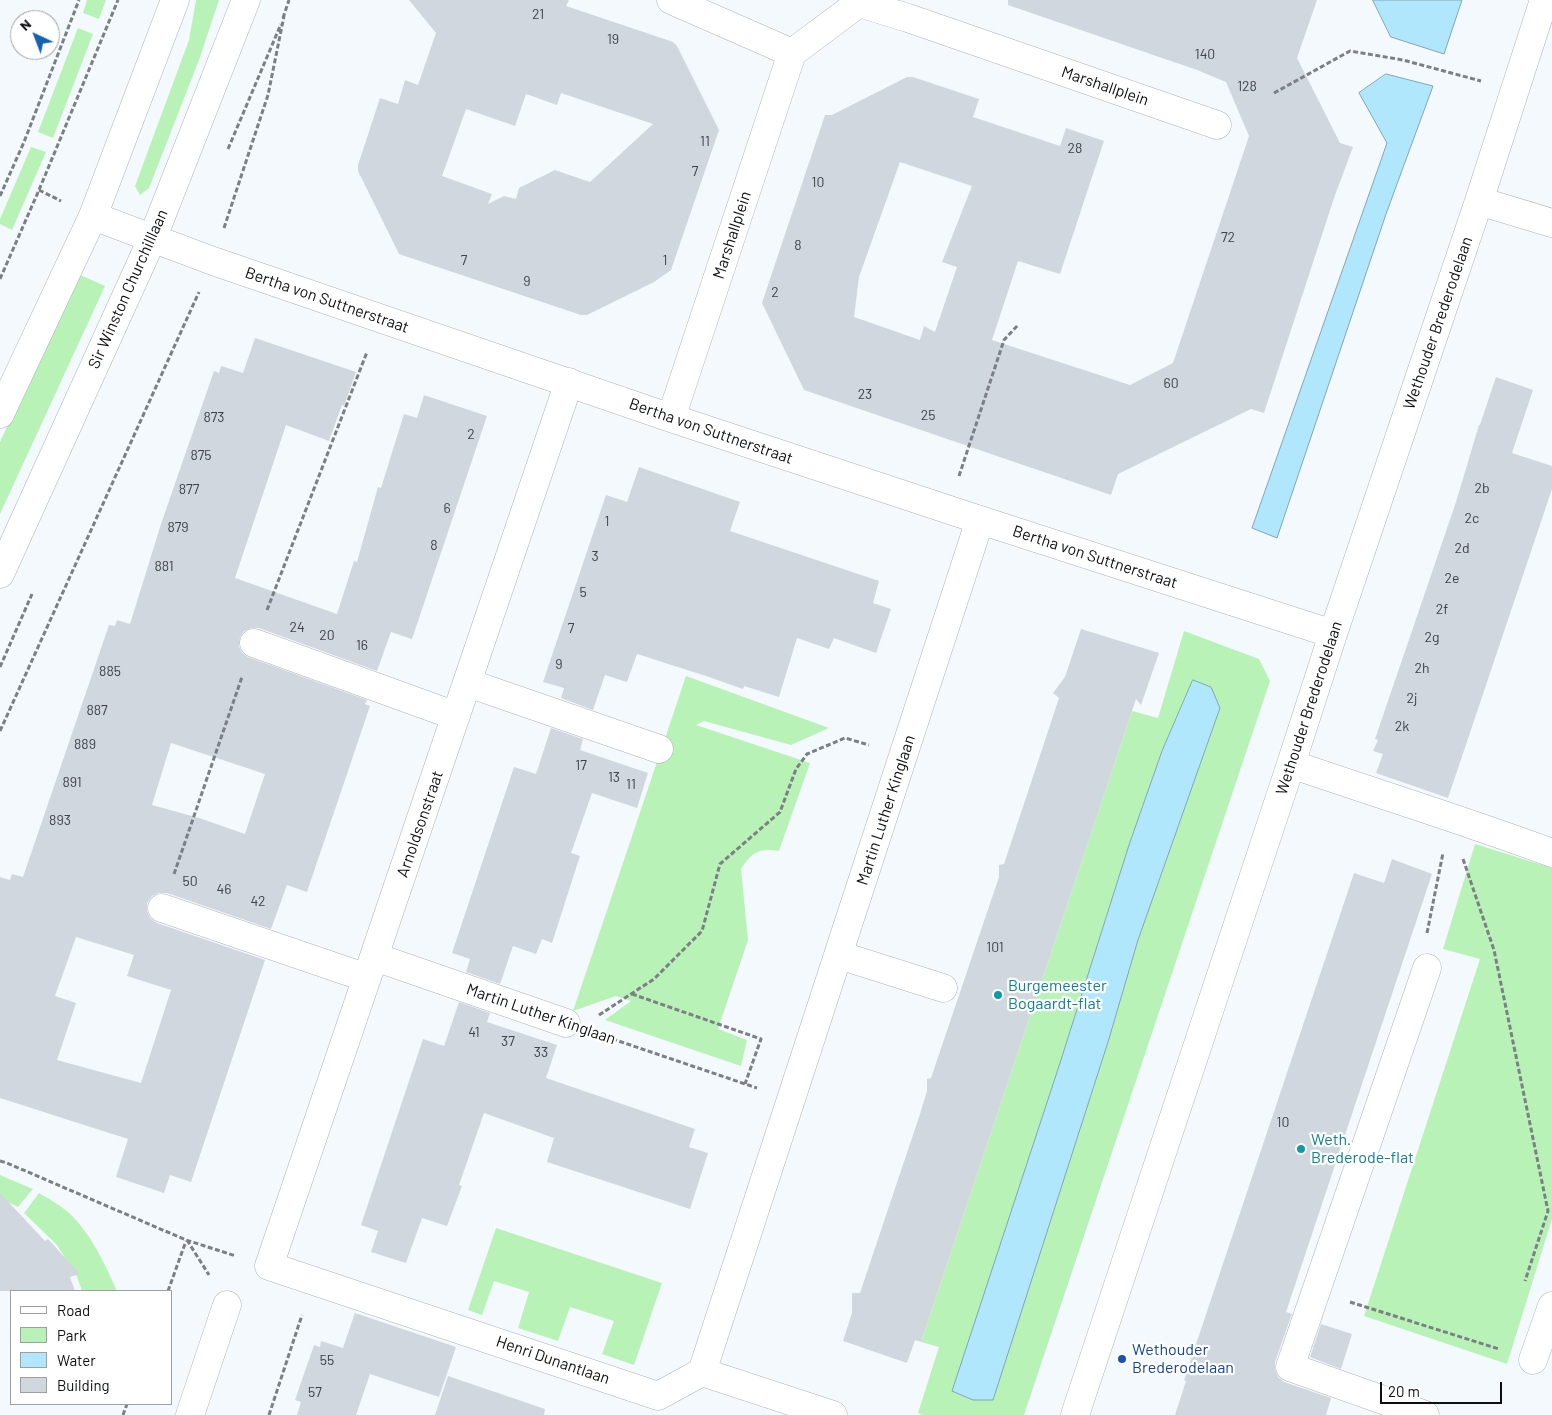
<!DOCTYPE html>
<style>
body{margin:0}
#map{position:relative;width:1552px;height:1415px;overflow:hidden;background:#f4f9fe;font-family:Barlow,sans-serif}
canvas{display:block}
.legend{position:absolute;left:10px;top:1290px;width:162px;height:115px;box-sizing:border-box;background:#fff;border:1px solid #9e9fa0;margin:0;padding:6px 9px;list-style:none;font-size:15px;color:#0d0f12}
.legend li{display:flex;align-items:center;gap:10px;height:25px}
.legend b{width:25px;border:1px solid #9e9fa0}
.north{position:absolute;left:10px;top:10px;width:50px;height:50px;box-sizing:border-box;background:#fff;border:1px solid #9e9fa0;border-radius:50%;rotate:317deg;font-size:14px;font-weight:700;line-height:20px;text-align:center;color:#0d0f12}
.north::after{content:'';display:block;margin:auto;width:18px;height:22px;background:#1661b1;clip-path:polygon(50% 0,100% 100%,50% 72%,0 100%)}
.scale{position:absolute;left:1380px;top:1382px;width:122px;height:22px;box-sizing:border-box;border:2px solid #0d0f12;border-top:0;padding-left:6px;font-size:15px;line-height:18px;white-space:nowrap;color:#0d0f12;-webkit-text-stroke:4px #fff;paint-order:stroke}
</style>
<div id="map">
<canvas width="1552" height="1415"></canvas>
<ul class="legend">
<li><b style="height:6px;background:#fff"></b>Road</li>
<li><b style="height:14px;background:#b9f2b7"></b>Park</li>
<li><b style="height:14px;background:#b1e7fd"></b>Water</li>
<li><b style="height:14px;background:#d1d7de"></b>Building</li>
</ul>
<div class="north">N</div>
<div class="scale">20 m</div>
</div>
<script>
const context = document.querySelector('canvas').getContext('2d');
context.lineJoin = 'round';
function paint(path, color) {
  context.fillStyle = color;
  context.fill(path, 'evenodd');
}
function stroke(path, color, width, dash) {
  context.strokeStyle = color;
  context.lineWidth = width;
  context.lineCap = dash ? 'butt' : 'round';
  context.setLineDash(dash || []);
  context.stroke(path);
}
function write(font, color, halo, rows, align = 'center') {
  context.font = font + ' Barlow,sans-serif';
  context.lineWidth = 4.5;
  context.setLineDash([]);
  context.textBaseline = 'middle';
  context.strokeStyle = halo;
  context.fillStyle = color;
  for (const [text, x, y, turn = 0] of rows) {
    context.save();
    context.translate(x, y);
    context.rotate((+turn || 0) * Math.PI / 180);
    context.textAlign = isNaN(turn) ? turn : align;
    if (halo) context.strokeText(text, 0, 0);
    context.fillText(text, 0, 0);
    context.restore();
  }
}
paint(new Path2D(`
 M87,0h19l-7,19 -16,-6z
 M196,0h23l-20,60 -50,128 -9,7 -5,-9 54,-146z
 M78,28l15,6 -40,104 -15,-6z
 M31,147l15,5 -34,78 -12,-6v-5z
 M78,274l27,12 -105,228v-72z
 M1184,631l75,28 11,22 -246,734h-101l-5,-2 21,-66 -18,-5 211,-631 26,7zM1193,680l18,7 9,21 -82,232 -30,102 -116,358 68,-337 69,-218 33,-94z
 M686,676l143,52 -38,17 -87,-24 -8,4 114,38 -31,88c-20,-3 -27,1 -38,18l7,71 -30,89 29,11 -6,26 -136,-46 26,-19 -15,-5 -43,15z
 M1475,844l77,24v351l-45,145 -143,-48 116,-357 -37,-10z
 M0,1175l33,14 -15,18 -18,-9z
 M39,1193c10,6 21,12 29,19 23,21 37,52 49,79h-35l-6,-17 -20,-30 -32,-31z
 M496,1228l166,55 -28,82 -32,-11 12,-33 -44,-14 -12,34 -40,-13 11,-36 -35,-11 -12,34 -14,-5z`), '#b9f2b7');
const water = new Path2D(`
 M1373,0h89l-18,54 -53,-17z
 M1386,74l47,12 -47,128 -109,324 -25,-10 135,-385 -28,-50z
 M1193,680l18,7 9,21 -82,232 -30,102 -115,358h-20l-21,-9 108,-328 69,-218 33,-94z`);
paint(water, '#b1e7fd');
stroke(water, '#80a6b6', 1);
paint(new Path2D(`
 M409,0h160l-3,6 107,36 4,4 42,84 -48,140 -17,12 -67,33h-6l-182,-61 -41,-83v-6l22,-67 18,6 7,-24 13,5 18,-52zM561,93l92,31 -63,58 -35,-12 -36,18 -3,11 -12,-3 -16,8 4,-10 -50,-18 24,-67 49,17 11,-32 31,11z
 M1008,0h309l-20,58 43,85 13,4 -19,51 -70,215 -13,-4 -133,65 -7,21 -307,-105 -42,-87 63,-188h7l75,-38h6l66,22 -6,18 87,29 6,-18 38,13 -44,133 -42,-13 -26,79 138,45 43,-22 76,-227 -23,-54 -29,-12 -189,-65zM900,162l72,24 -30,76 15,5 -22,65 -11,-6 -4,14 -66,-23 5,-40z
 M255,338l101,34 -12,34 -2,-1 -13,36 -43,-16 -51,153 102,36 17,-53 3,1 21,-75 3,1 23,-74 13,4 7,-23 63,21 -75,223 -21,-7 -14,39 -118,-43h-8l-7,3 -4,6 -1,9 3,7 6,4 119,43 -2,4 5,2 -63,186 -20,-7 -16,44 -104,-36h-8l-7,3 -5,7v8l3,7 7,5 108,37 -74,222 -21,-7 -6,18 -48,-16 12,-38 -128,-41v-221l10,3 2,-6 11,3 86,-252 6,1 2,-6 13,4 31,-100 53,-153 5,2 2,-7 22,7zM171,743l94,31 -20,60 -46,-16 -47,-13zM76,937l58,18 -7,21 44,14 -30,93 -84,-23 19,-57 -21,-7z
 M1496,377l37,13 -21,63 40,13v23l-104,309 -72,-25 7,-19 -10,-3 5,-11 -3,-1 81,-237 23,-77h1z
 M639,467l101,35 -10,29 149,50 -6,22 18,6 -15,44 -42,-15 -5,11 -32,-11 -18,59 -35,-11 -1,3 -37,-13 -69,-22 -10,28 -22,-7 -12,35 -32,-12 3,-10 -21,-6 63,-187 21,7z
 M1081,629l78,24 -18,52 -5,-6 -215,643 -6,-2 -8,23 -64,-22 9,-28v-20h8l60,-179 7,-23v-12l4,-1 68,-201v-12l5,-1 55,-166 -6,-5 12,-16z
 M551,728l32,11 -3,11 68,23 -11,35 -45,-15 -21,60 9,3 -28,87 -10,-4 -6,15 -23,-8 -13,38 -34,-12 4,-13 -18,-6 62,-186 22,7z
 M1392,859l40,15 -146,438 6,2 -17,48v7l3,8 6,5 47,16 -5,17h-151l11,-34 -2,-1 170,-507 30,10z
 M459,1002l31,11 -3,9 70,23 -11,33 149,51 -6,18 19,6 -18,56 -143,-47 7,-24 -70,-25 -25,72 3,1 -15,40 -25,-8 -16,45 -35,-11 7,-21 -17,-6 62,-186 21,7z
 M0,1193l45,48 3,-2 32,35 -10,3 5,14h-75z
 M355,1313l101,34 -17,50 -69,-23 -14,41h-59l4,-13 -6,-2 19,-55 6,2 1,-6 22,7z
 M1321,1324l31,10 -11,35 -31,-12z
 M448,1376l97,33 -1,6h-109z`), '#d1d7de');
const minor = new Path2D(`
 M671,0l121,53 67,-50 49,15 309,107
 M1479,201l73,22
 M93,216l120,45 458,157 309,102 353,114
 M569,382l-300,884 389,130 44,-24 131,43
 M0,414l93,-198 82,-216
 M671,418l121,-365
 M0,574l153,-337 93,-237
 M254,643l202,73
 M468,683l191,66
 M1291,764c87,30 175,57 261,89
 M162,908l205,70
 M839,955l104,33
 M375,957l191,66
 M1533,1360l19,-54
 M702,1372l278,-852
 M190,1415l37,-110
 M1075,1415l216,-651 42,-130 146,-433 65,-201
 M1425,1415l-135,-48 137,-399`);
stroke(minor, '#adb4ba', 29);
stroke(new Path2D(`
 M283,18l6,-18
 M1274,93l76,-42 53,9 78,21
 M228,149l53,-125
 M39,190l22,11
 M0,196l24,-54 55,-142
 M224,228l44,-133 16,-79
 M0,279l39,-89 79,-190
 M959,476l45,-136 14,-15
 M267,610l100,-258
 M0,667l32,-73
 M0,731l199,-439
 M1463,859l31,91 54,261 -23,70
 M174,874l68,-197
 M1427,933l16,-80
 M632,994l129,45 -16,45
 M599,1015l55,-36 48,-48 18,-67 60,-52 16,-43 11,-15 38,-16 24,7
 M598,1034l159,54
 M0,1161l7,2 179,77 50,16
 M187,1240l22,35
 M168,1291l18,-50
 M1350,1302l149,47
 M123,1415l4,-11
 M269,1415l33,-100`), '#7c7f83', 3, [5, 2.5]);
stroke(minor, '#fff', 28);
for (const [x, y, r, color] of [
 [998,995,5,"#0f9aa8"],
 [1301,1149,5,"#0f9aa8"],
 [1122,1359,5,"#1a4fb4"]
]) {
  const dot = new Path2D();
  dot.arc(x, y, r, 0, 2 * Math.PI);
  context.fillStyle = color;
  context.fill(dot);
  stroke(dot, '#fff', 2);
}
write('14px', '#3e4145', null, [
 ["21",538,14],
 ["19",613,39],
 ["140",1205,54],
 ["128",1247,86],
 ["11",705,141],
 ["28",1075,148],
 ["7",695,171],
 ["10",818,182],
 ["72",1228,237],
 ["8",798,245],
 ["7",464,260],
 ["1",665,260],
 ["9",527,281],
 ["2",775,292],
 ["60",1171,383],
 ["23",865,394],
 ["25",928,415],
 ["873",214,417],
 ["2",471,434],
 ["875",201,455],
 ["2b",1482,488],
 ["877",189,489],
 ["6",447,508],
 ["2c",1472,518],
 ["1",607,521],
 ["879",178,527],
 ["8",434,545],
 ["2d",1462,548],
 ["3",595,556],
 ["881",164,566],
 ["2e",1452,578],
 ["5",583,592],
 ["2f",1442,609],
 ["24",297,627],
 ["7",571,628],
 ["20",327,635],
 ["2g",1432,637],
 ["16",362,645],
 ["9",559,664],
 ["2h",1422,668],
 ["885",110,671],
 ["2j",1412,698],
 ["887",97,710],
 ["2k",1402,726],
 ["889",85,744],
 ["17",581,765],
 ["13",614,777],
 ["891",72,782],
 ["11",631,784],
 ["893",60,820],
 ["50",190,881],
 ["46",224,889],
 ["42",258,901],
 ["101",995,947],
 ["41",474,1032],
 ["37",508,1041],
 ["33",541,1052],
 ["10",1283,1122],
 ["55",327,1360],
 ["57",315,1392]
]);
write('16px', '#0d0f12', '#fff', [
 ["Marshallplein",1105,86,19],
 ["Marshallplein",732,235,-72],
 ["Sir Winston Churchilllaan",128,289,-66],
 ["Bertha von Suttnerstraat",327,300,19],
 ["Wethouder Brederodelaan",1438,323,-71],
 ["Bertha von Suttnerstraat",711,431,19],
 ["Bertha von Suttnerstraat",1095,557,18],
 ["Wethouder Brederodelaan",1309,708,-72],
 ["Martin Luther Kinglaan",886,810,-72],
 ["Arnoldsonstraat",420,824,-71],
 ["Martin Luther Kinglaan",541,1014,19],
 ["Henri Dunantlaan",553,1360,19]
]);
write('16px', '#0d838f', '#fff', [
 ["Burgemeester",1008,986],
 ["Bogaardt-flat",1008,1004],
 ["Weth.",1311,1140],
 ["Brederode-flat",1311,1158]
], 'left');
write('16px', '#164399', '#fff', [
 ["Wethouder",1132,1350],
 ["Brederodelaan",1132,1368]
], 'left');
</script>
